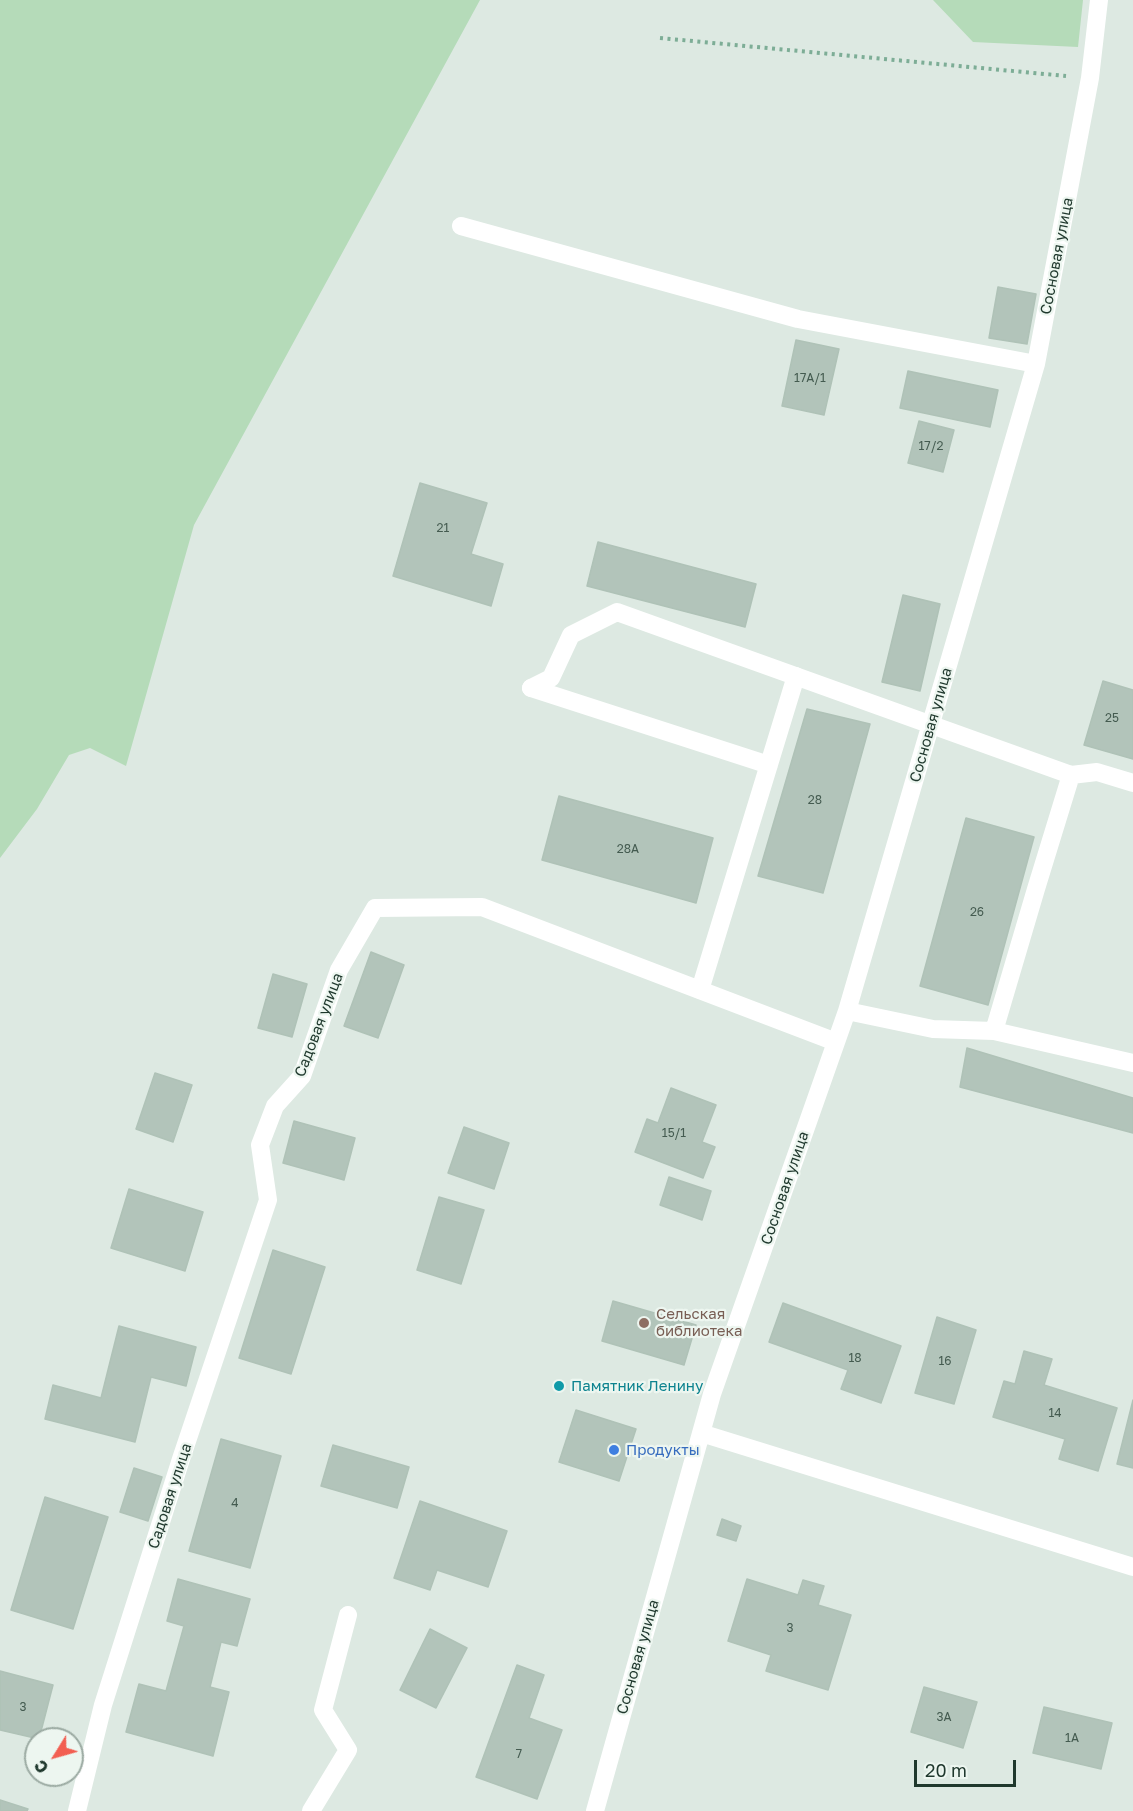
<!DOCTYPE html>
<meta charset="utf-8">
<style>
body{margin:0}
#map{position:relative;width:1133px;height:1811px;overflow:hidden;background:#dde9e2;font-family:"Golos Text",sans-serif}
canvas{display:block}
.north{position:absolute;left:24px;top:1727px;width:60px;height:60px;box-sizing:border-box;background:#edf6f0;border:2px solid #9baaa2;border-radius:50%;rotate:233deg;font-size:16px;font-weight:700;line-height:24px;text-align:center;color:#1f382d}
.north::after{content:'';display:block;margin:auto;width:21px;height:27px;background:#f25e51;clip-path:polygon(50% 0,100% 100%,50% 72%,0 100%)}
.scale{position:absolute;left:914px;top:1760px;width:102px;height:27px;box-sizing:border-box;border:3px solid #1f382d;border-top:0;padding-left:8px;font-size:18px;line-height:21px;white-space:nowrap;color:#1f382d;-webkit-text-stroke:4px #edf6f0;paint-order:stroke}
</style>
<div id="map">
<canvas width="1133" height="1811"></canvas>
<div class="north">С</div>
<div class="scale">20 m</div>
</div>
<script>
const context = document.querySelector('canvas').getContext('2d');
context.lineJoin = 'round';
function paint(path, color) {
  context.fillStyle = color;
  context.fill(path, 'evenodd');
}
function stroke(path, color, width, dash) {
  context.strokeStyle = color;
  context.lineWidth = width;
  context.lineCap = dash ? 'butt' : 'round';
  context.setLineDash(dash || []);
  context.stroke(path);
}
function write(font, color, halo, rows, align = 'center') {
  context.font = font + ' "Golos Text",sans-serif';
  context.lineWidth = 4.5;
  context.setLineDash([]);
  context.textBaseline = 'middle';
  context.strokeStyle = halo;
  context.fillStyle = color;
  for (const [text, x, y, turn = 0] of rows) {
    context.save();
    context.translate(x, y);
    context.rotate((+turn || 0) * Math.PI / 180);
    context.textAlign = isNaN(turn) ? turn : align;
    if (halo) context.strokeText(text, 0, 0);
    context.fillText(text, 0, 0);
    context.restore();
  }
}
paint(new Path2D(`
 M0,0h480l-286,525 -68,241 -36,-18 -21,7 -32,54 -37,49z
 M933,0h150l-5,47 -105,-5z`), '#b5dbb9');
const building = new Path2D(`
 M998,287l38,7 -9,50 -38,-6z
 M796,340l43,9 -15,66 -42,-9z
 M908,371l90,19 -8,37 -90,-19z
 M919,421l35,9 -11,42 -35,-9z
 M420,483l67,20 -16,51 32,10 -12,42 -98,-30z
 M598,542l158,42 -11,43 -158,-41z
 M903,595l37,9 -20,87 -38,-9z
 M1103,681l30,9v69l-49,-14z
 M807,709l63,15 -47,169 -65,-17z
 M559,796l154,42 -17,65 -154,-43z
 M966,818l68,19 -46,168 -68,-19z
 M371,952l33,13 -26,73 -34,-12z
 M273,974l34,10 -15,53 -34,-9z
 M967,1048l166,50v35l-173,-46z
 M155,1073l37,12 -19,57 -37,-13z
 M671,1088l45,17 -14,37 13,5 -12,31 -68,-26 12,-33 11,4z
 M294,1121l61,17 -11,42 -61,-17z
 M464,1127l45,16 -15,46 -46,-16z
 M669,1177l42,14 -9,29 -42,-15z
 M129,1189l74,23 -18,59 -74,-23z
 M439,1197l45,13 -23,74 -44,-14z
 M273,1250l52,17 -34,107 -52,-16z
 M613,1301l83,24 -12,40 -82,-24z
 M783,1303l118,43 -20,57 -40,-14 7,-19 -79,-28z
 M937,1317l39,13 -22,74 -39,-11z
 M119,1326l77,21 -10,39 -35,-9 -16,65 -90,-23 8,-34 48,13z
 M1024,1351l28,8 -8,26 73,23 -19,63 -39,-12 6,-20 -72,-22 11,-36 11,3z
 M1133,1400v68l-16,-4z
 M576,1410l60,19 -17,52 -60,-19z
 M221,1439l60,17 -31,112 -61,-17z
 M333,1445l76,22 -12,41 -76,-22z
 M134,1468l28,9 -14,44 -28,-9z
 M45,1497l63,20 -35,112 -62,-19z
 M420,1501l87,30 -19,56 -51,-17 -7,20 -36,-12z
 M722,1519l19,7 -5,15 -19,-6z
 M178,1579l72,20 -13,47 -16,-4 -11,45 19,5 -16,64 -87,-24 13,-48 27,7 18,-65 -17,-5z
 M747,1579l51,16 5,-15 21,6 -6,19 33,10 -23,75 -62,-19 5,-16 -43,-14z
 M430,1629l37,19 -31,60 -36,-18z
 M517,1665l27,10 -15,43 33,12 -25,69 -61,-22z
 M0,1671l53,14 -14,54 -39,-9z
 M924,1687l53,15 -14,46 -52,-16z
 M1044,1707l68,16 -11,46 -68,-16z
 M0,1800l28,9 -1,2h-27z`);
paint(building, '#b2c4ba');
stroke(building, '#afc2b7', 1.5);
stroke(new Path2D(`
 M660,38l406,38`), '#7dad96', 4, [3, 4.5]);
stroke(new Path2D(`
 M531,688l238,77
 M700,990l96,-314`), '#fff', 18);
stroke(new Path2D(`
 M461,226l337,93 238,45
 M531,688l20,-10 20,-43 46,-23 454,163
 M847,1011l86,18 61,2 139,32
 M994,1031l42,-142 35,-114 26,-3 36,11
 M701,1433l432,134
 M77,1811l26,-106 78,-246 87,-259 -8,-55 15,-39 27,-30 37,-106 36,-62 107,-1 354,135
 M311,1811l37,-61 -25,-40 25,-95
 M595,1811l117,-417 135,-383 189,-647 54,-286 9,-78`), '#fff', 18);
for (const [x, y, r, color] of [
 [644,1323,6,"#8d6e63"],
 [559,1386,6,"#0f9aa8"],
 [614,1450,6,"#3f7fe0"]
]) {
  const dot = new Path2D();
  dot.arc(x, y, r, 0, 2 * Math.PI);
  context.fillStyle = color;
  context.fill(dot);
  stroke(dot, '#edf6f0', 2);
}
write('12px', '#445b50', null, [
 ["17А/1",810,378],
 ["17/2",931,446],
 ["21",443,528],
 ["25",1112,718],
 ["28",815,800],
 ["28А",628,849],
 ["26",977,912],
 ["15/1",674,1133],
 ["18",855,1358],
 ["16",945,1361],
 ["14",1055,1413],
 ["4",235,1503],
 ["3",790,1628],
 ["3",23,1707],
 ["3А",944,1717],
 ["1А",1072,1738],
 ["7",519,1754]
]);
write('15px', '#1f382d', '#edf6f0', [
 ["Сосновая улица",1057,256,-79],
 ["Сосновая улица",931,725,-74],
 ["Садовая улица",319,1025,-69],
 ["Сосновая улица",785,1188,-71],
 ["Садовая улица",170,1496,-72],
 ["Сосновая улица",638,1657,-74]
]);
write('15px', '#785e54', '#edf6f0', [
 ["Сельская",656,1314],
 ["библиотека",656,1331]
], 'left');
write('15px', '#0d838f', '#edf6f0', [
 ["Памятник Ленину",571,1386]
], 'left');
write('15px', '#366cbe', '#edf6f0', [
 ["Продукты",626,1450]
], 'left');
</script>
